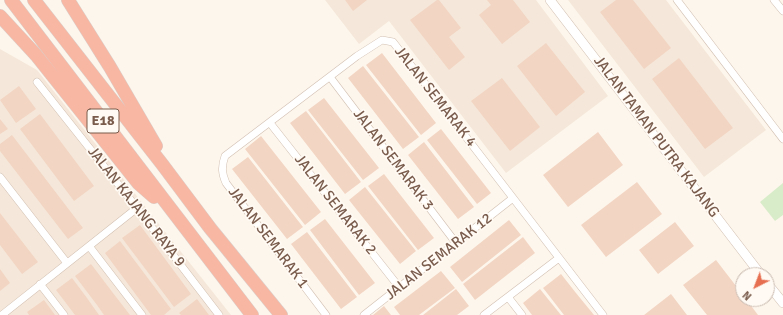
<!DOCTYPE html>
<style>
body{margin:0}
#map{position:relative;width:783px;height:315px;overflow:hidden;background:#fdf6ec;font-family:Signika,sans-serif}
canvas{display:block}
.north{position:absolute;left:735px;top:267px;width:40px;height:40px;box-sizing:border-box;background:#fffaf3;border:1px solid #cabbb1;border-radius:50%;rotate:222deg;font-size:11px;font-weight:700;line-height:16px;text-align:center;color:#7a5c4d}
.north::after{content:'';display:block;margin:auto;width:14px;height:18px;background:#e76f51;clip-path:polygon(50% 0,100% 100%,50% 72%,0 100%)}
</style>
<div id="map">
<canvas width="783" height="315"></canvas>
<div class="north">N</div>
</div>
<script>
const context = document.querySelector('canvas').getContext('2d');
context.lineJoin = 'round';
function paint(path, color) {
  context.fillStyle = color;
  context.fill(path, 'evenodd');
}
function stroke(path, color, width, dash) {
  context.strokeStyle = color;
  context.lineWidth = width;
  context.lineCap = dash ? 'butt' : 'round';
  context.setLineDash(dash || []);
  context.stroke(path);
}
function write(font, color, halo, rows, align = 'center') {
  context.font = font + ' Signika,sans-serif';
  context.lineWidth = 3.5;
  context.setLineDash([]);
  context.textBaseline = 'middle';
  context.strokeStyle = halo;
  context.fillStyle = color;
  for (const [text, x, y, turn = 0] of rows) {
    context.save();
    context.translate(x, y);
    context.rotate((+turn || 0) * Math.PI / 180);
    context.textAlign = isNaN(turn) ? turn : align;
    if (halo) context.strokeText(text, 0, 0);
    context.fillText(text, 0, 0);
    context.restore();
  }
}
paint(new Path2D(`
 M325,0h211l72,96 -102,77 -117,-152 -30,23z
 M568,0h98l100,130 -62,47z
 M0,49l37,21 194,245h-231z`), '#f5e8da');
paint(new Path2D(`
 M783,183v32l-8,6 -15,-19z`), '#d8ecc9');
paint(new Path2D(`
 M345,0h22l-14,11z
 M437,0h2l22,28 -12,9 16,20 -16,13 -39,-50z
 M487,0h26l17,22 -28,22 -23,-29 12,-10z
 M616,0h17l38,48 -27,21 -44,-57z
 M546,43l39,49 -29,24 -39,-50z
 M382,53l54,70 -15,12 -55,-70z
 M679,58l54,70 -28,21 -53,-70z
 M363,66l56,71 -16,12 -55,-71z
 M502,78l38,49 -30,24 -39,-50z
 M19,86l17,23 -20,14 -16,-23z
 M324,98l55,70 -16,12 -55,-70z
 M306,111l55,71 -16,12 -55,-71z
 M40,114l54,72 -20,15 -54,-72z
 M0,119l8,10 -8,5z
 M441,129l50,64 -14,11 -50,-64z
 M598,132l25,33 -55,42 -25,-32z
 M12,135l71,93 -15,11 -68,-88v-7z
 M261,136l60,76 -16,13 -60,-76z
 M424,142l50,65 -16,12 -50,-64z
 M248,157l55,70 -16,12 -55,-70z
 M384,174l50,64 -16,12 -50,-64z
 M637,182l25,32 -56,43 -25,-32z
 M365,187l51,64 -16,13 -51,-64z
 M0,213l38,49 -16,12 -22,-29z
 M325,219l50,64 -16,12 -49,-65z
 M509,220l12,15 -59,47 -12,-15z
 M675,222l19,24 -36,28 -19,-24z
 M140,225l51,69 -17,13 -52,-69z
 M307,232l50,65 -16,12 -50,-65z
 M523,237l12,16 -60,47 -12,-16z
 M120,241l51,68 -7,6h-13l-46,-62z
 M716,260l27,35v4h3l12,16h-51l-24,-30z
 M91,264l22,29 17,22h-26l-7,-10 -22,-29z
 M0,269l10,14 -10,8z
 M441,271l14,17 -36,27h-19l-6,-8z
 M561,274l15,19 18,22h-30l-17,-22 -4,-5z
 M72,278l15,20 12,17h-24l-19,-25z
 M456,289l13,17 -12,9h-34z
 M540,289l8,10 13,16h-29l-9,-12z
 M671,294l16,21h-43z
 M197,299l12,16h-28l-2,-2z
 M44,300l11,15h-26l-2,-3z
 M384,306l7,9h-18z`), '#f3d5c3');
const minor = new Path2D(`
 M677,0l106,139
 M774,0l9,11
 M330,77l126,166
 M37,82l100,126 82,107
 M270,123l129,164
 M0,177l67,86
 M89,246l53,69
 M40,284l24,31
 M508,297l14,18
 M2,315l135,-107
 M326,315l-100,-132c-4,-9 -5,-16 -1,-27l132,-100 25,-16 11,2 210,273
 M364,315l149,-117
 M484,315l75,-57`);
const tertiary = new Path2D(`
 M550,0l211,275
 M767,283l16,20`);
const motorway = new Path2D(`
 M11,0l241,315
 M34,0l128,164 48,64 71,87
 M68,0l42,67 46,79
 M0,16l36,39 102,128 16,14`);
stroke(minor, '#d1beb0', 8);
stroke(tertiary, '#d1beb0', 10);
stroke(motorway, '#dad1cd', 14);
stroke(minor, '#fff', 7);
stroke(tertiary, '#fff', 9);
stroke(motorway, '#f7b7a3', 13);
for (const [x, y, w] of [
 [103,121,32]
]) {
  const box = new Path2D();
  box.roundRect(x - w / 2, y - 12, w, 24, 3);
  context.fillStyle = '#fffaf3';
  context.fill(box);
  stroke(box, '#7a5c4d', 1);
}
write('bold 14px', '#7a5c4d', null, [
 ["E18",103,121]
]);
write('15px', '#7a5c4d', '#fffaf3', [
 ["JALAN SEMARAK 4",435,97,52],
 ["JALAN TAMAN PUTRA KAJANG",656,137,53],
 ["JALAN SEMARAK 3",393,160,53],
 ["JALAN SEMARAK 2",335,205,52],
 ["JALAN KAJANG RAYA 9",136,207,52],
 ["JALAN SEMARAK 1",268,238,53],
 ["JALAN SEMARAK 12",439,257,-38]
]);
</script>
